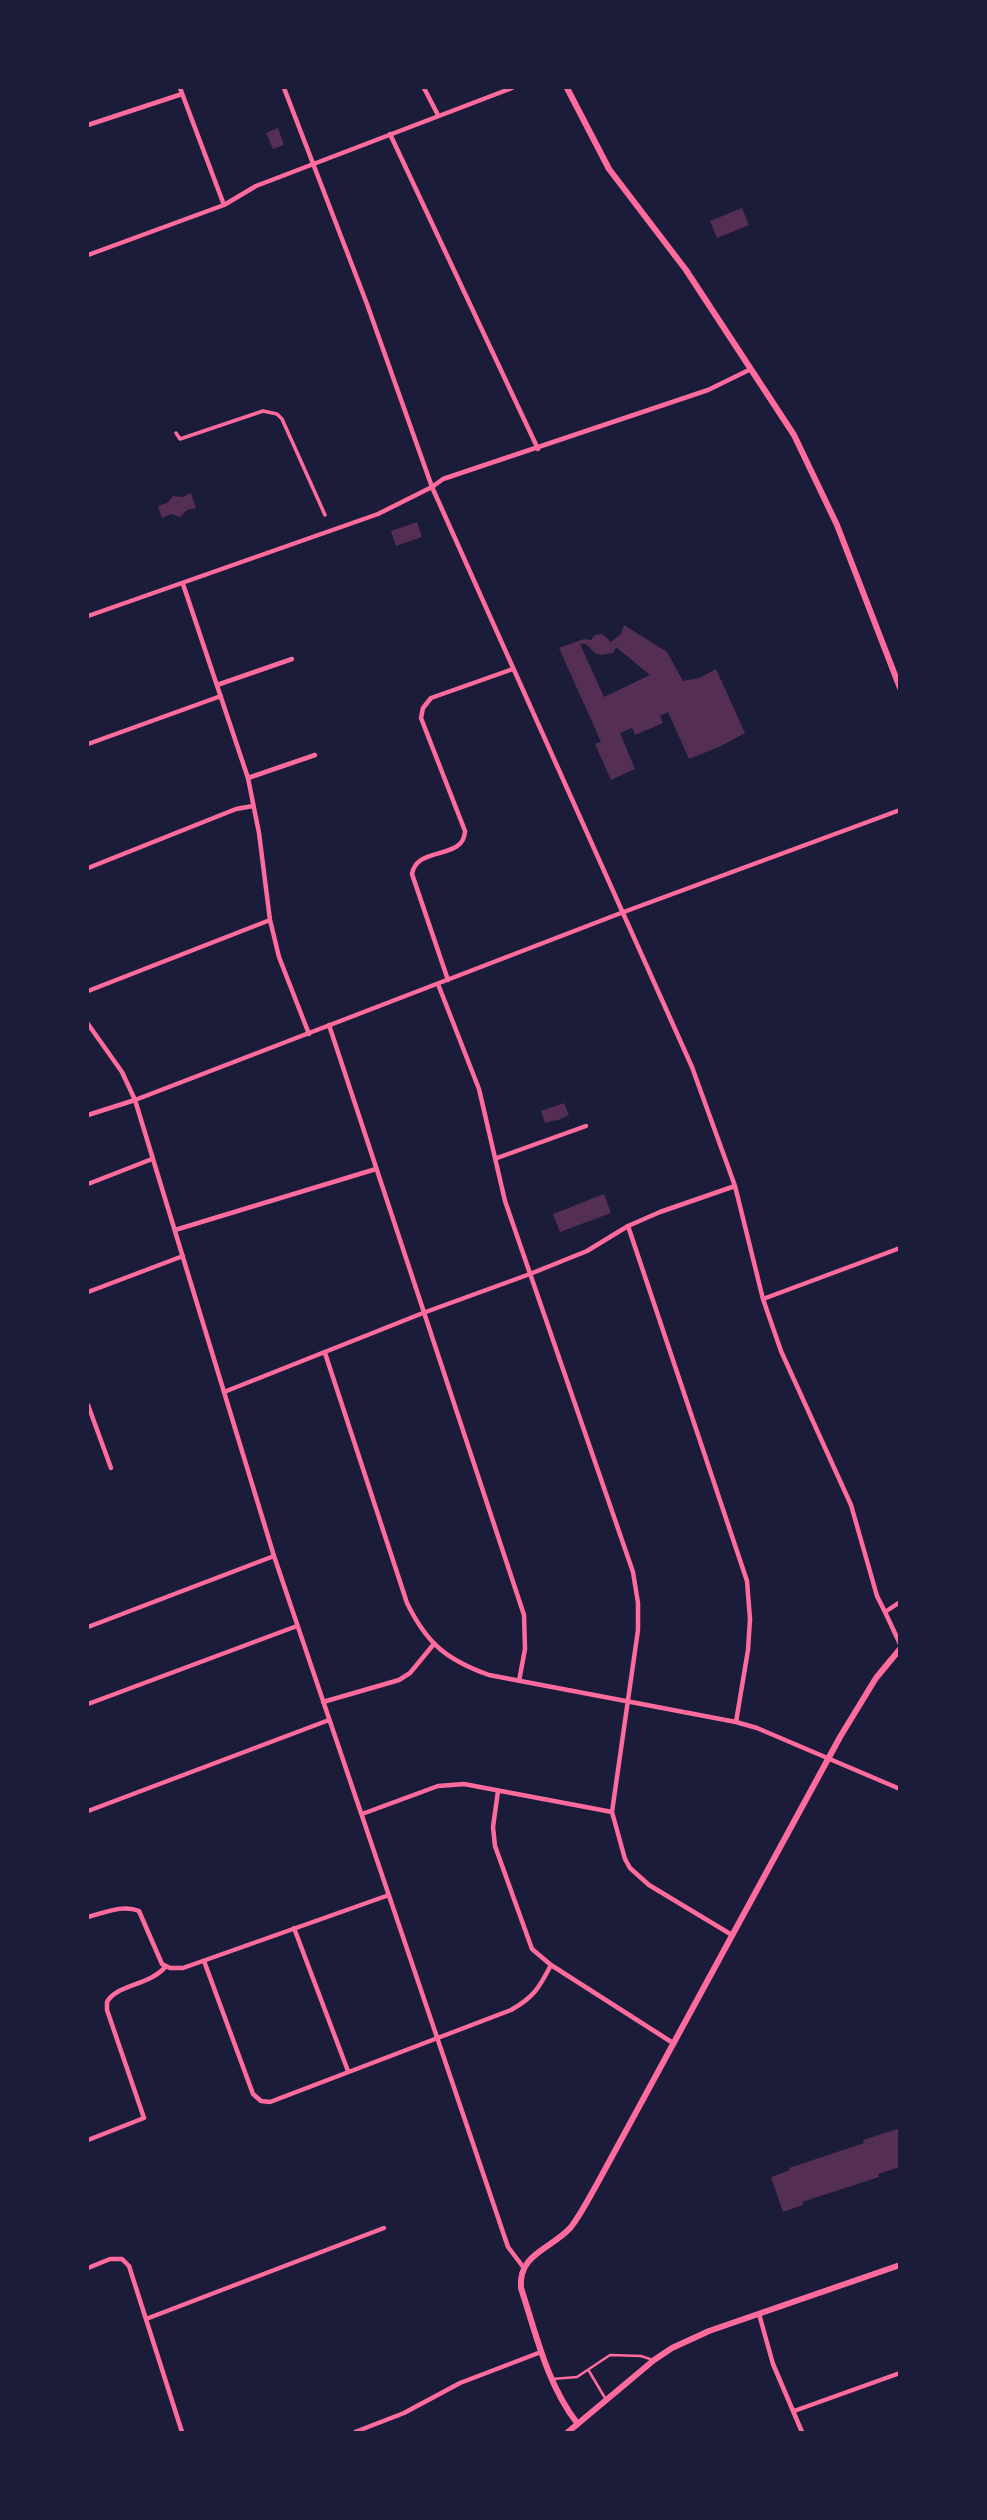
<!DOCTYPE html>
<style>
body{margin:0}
#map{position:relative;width:987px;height:2520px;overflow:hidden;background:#1b1b3a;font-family:"Space Grotesk",sans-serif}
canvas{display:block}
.frame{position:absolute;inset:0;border:89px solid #1b1b3a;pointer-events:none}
</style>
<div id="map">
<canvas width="987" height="2520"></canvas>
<div class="frame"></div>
</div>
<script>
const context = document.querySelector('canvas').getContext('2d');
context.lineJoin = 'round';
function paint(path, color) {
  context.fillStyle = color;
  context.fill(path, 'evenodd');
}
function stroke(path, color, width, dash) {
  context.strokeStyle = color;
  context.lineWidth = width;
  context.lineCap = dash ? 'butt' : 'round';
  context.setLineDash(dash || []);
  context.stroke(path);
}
paint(new Path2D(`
 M278,128l6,17 -11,4 -7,-16z
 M742,208l7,17 -32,13 -7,-17z
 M191,493l5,15 -9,2 -7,7 -9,-3 -9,4 -4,-12 9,-3 6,-7 10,1z
 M417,522l5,15 -26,9 -5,-15z
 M624,625l43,27 16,29 16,-3 17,-9 29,64 -26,14 -30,12 -21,-47 -8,4 3,7 -28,12 -3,-7 -12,5 15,36 -24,11 -16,-36 6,-2 -42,-94 25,-9 7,1 4,-5 7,-1 9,8 10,-8zM580,644h6l9,9 6,2 12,-2 3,-6 34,28 -46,22z
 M564,1103l5,12 -13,6v-1l-11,3 -4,-12z
 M604,1194l7,19 -51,19 -7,-18z
 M900,2128v39l-22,7 1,3 -77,25 1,3 -20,7 -12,-35 19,-7 -1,-2 75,-25 -1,-3z`), '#542f53');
stroke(new Path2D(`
 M589,2371l16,27
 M552,2379l25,-2 33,-22 31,1 9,3`), '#ff6b9d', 2.5);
stroke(new Path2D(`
 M176,433l4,6 83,-28 14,3 5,5 43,96`), '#ff6b9d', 3.5);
stroke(new Path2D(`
 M180,88l44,117
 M284,88l83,216 65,183 260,580 43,119 28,113 18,52 70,154 26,91 8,16
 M424,88l14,27
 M88,125l94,-31
 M390,134l148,315
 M88,255l136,-50 32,-19 256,-98
 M183,584l65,194 11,55 11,87 9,37 30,77
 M88,616l290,-102 54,-27 11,-8 265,-89 43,-21
 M217,685l75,-26
 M88,744l133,-48
 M248,778l67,-23
 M88,868l148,-59 17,-3
 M448,980l-36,-106c5,-29 52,-13 53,-43l-44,-113 2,-10 8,-10 82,-29
 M438,984l41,105 26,112 128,371 5,31v27l-26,182 13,47 5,9 19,17 83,50
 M88,991l182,-71
 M88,1024l34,48 13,28 139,456 234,691 16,21
 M329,1025l195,590 1,34 -6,32
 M88,1115l47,-15 486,-187 279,-103
 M497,1158l89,-32
 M88,1184l64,-25
 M628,1226l119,355 3,38 -2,31 -12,72
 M175,1230l201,-61
 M88,1292l95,-36
 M763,1299l137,-51
 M325,1353l82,250c20,41 40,57 82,72l247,47 21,6 143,61
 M224,1392l199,-79 107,-39 57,-23 41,-25 32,-14 75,-26
 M88,1405l23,63
 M900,1602l-15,10 15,32
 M88,1627l186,-71
 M323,1702l76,-22 11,-7 23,-28
 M88,1704l209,-78
 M498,1791l-5,36 2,19 37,103 19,16 122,78
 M88,1811l241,-91
 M362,1814l76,-28 26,-2 148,28
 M88,1917c16,-4 35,-13 51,-6l23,53 8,4h13l206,-73
 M294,1928l54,143
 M204,1961l49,133 8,7 9,1 241,-92c23,-13 28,-22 40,-45
 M88,2140l56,-22 -37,-108v-8c10,-18 43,-16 59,-36
 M88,2268l22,-9h12l7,7 53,166
 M759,2314l14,50 29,68
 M146,2319l238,-91
 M794,2411l106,-38
 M355,2432l49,-19 56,-30 81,-31`), '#ff6b9d', 4.5);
stroke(new Path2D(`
 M567,88l42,81 77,101 108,165 43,90 63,163
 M577,2423c-30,-39 -41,-89 -56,-135 -3,-35 31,-39 50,-61 10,-13 18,-29 26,-43l243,-447 36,-59 24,-29
 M568,2432l86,-72 18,-12 37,-17 191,-66`), '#ff6b9d', 6);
</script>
